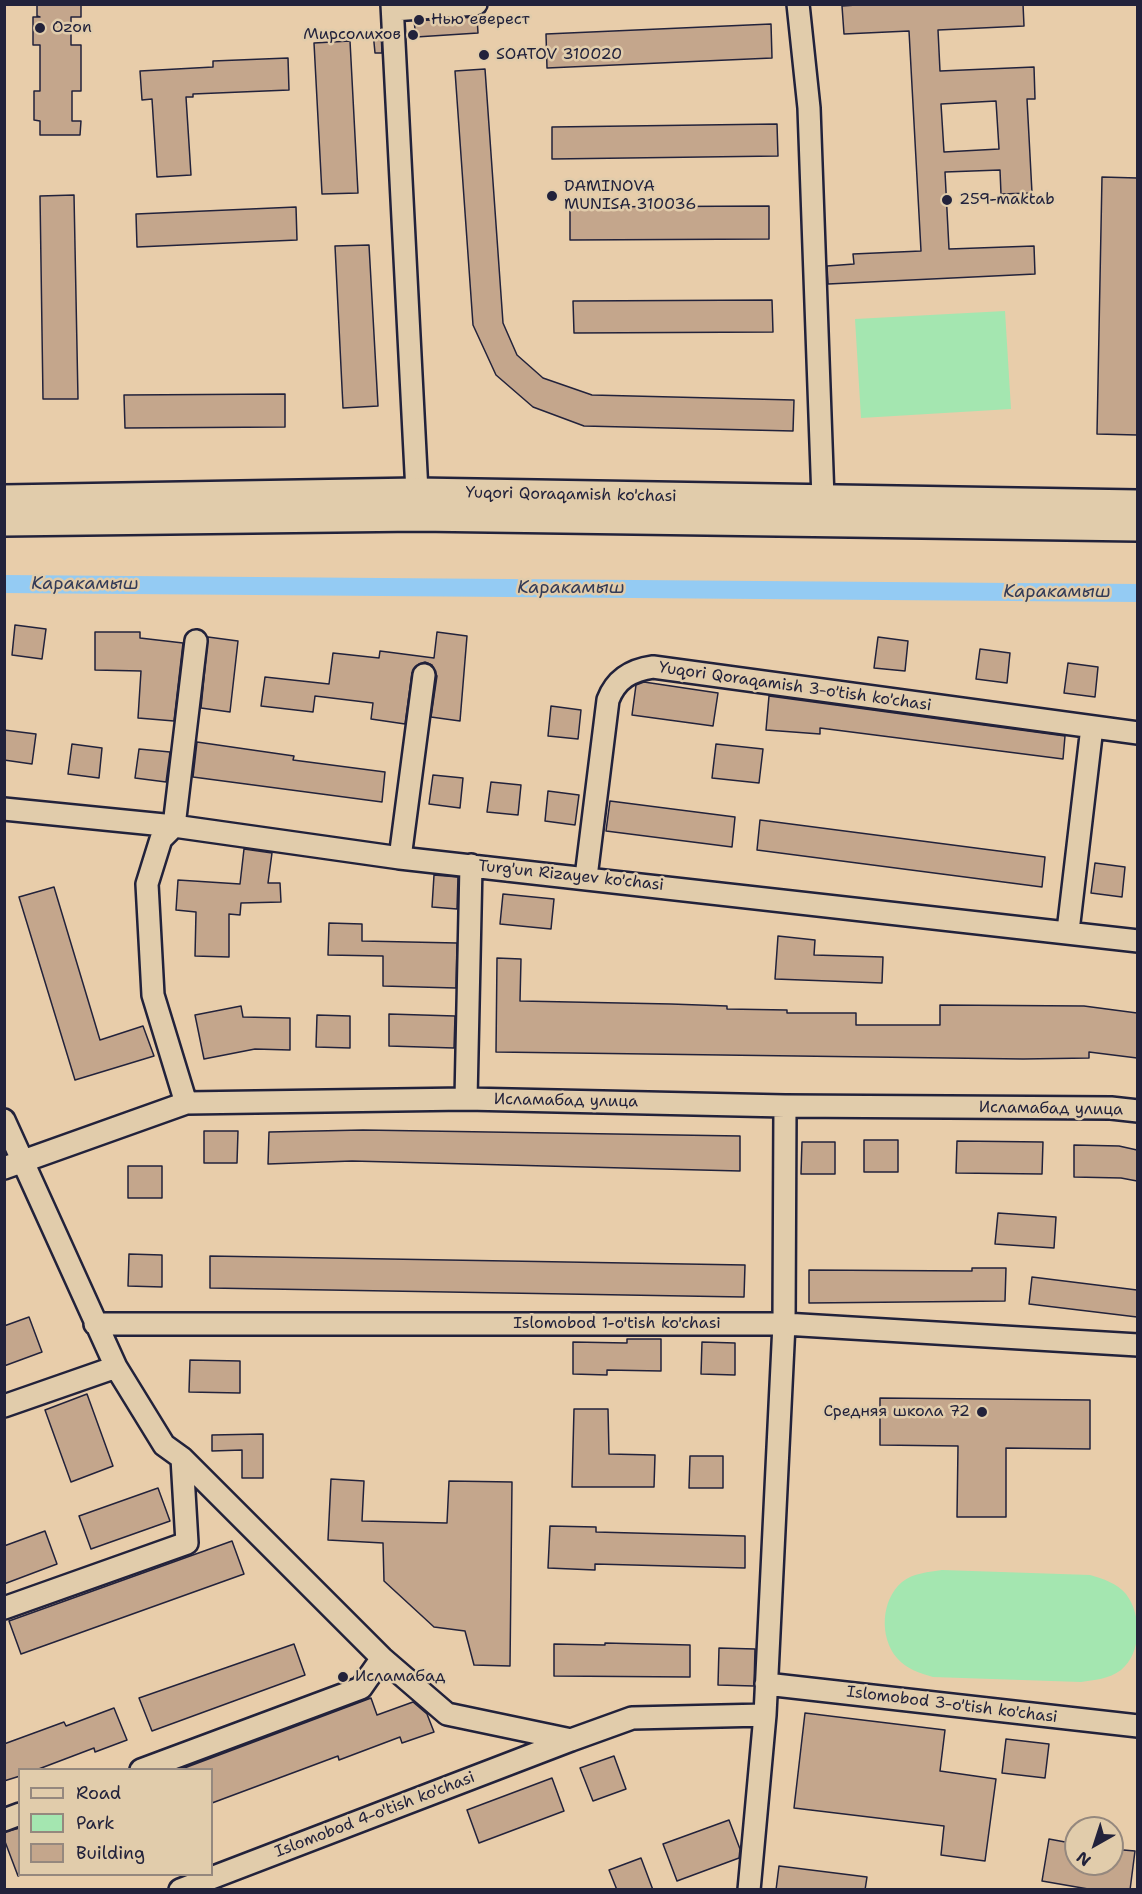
<!DOCTYPE html>
<meta charset="utf-8">
<style>
body{margin:0}
#map{position:relative;width:1142px;height:1894px;overflow:hidden;background:#e8cdaa;font-family:"Shantell Sans",sans-serif}
canvas{display:block}
.frame{position:absolute;inset:0;border:6px solid #22223b;pointer-events:none}
.legend{position:absolute;left:18px;top:1768px;width:195px;height:108px;box-sizing:border-box;background:#e1ccab;border:2px solid #95887e;margin:0;padding:8px 10px;list-style:none;font-size:18px;color:#22223b}
.legend li{display:flex;align-items:center;gap:12px;height:30px}
.legend b{width:30px;border:2px solid #95887e}
.north{position:absolute;left:1064px;top:1816px;width:60px;height:60px;box-sizing:border-box;background:#e1ccab;border:2px solid #95887e;border-radius:50%;rotate:219deg;font-size:16px;font-weight:700;line-height:24px;text-align:center;color:#22223b}
.north::after{content:'';display:block;margin:auto;width:21px;height:27px;background:#22223b;clip-path:polygon(50% 0,100% 100%,50% 72%,0 100%)}
</style>
<div id="map">
<canvas width="1142" height="1894"></canvas>
<div class="frame"></div>
<ul class="legend">
<li><b style="height:8px;background:#e1ccab"></b>Road</li>
<li><b style="height:16px;background:#a4e6b0"></b>Park</li>
<li><b style="height:16px;background:#c4a68c"></b>Building</li>
</ul>
<div class="north">N</div>
</div>
<script>
const context = document.querySelector('canvas').getContext('2d');
context.lineJoin = 'round';
function paint(path, color) {
  context.fillStyle = color;
  context.fill(path, 'evenodd');
}
function stroke(path, color, width, dash) {
  context.strokeStyle = color;
  context.lineWidth = width;
  context.lineCap = dash ? 'butt' : 'round';
  context.setLineDash(dash || []);
  context.stroke(path);
}
function write(font, color, halo, rows, align = 'center') {
  context.font = font + ' "Shantell Sans",sans-serif';
  context.lineWidth = 5;
  context.setLineDash([]);
  context.textBaseline = 'middle';
  context.strokeStyle = halo;
  context.fillStyle = color;
  for (const [text, x, y, turn = 0] of rows) {
    context.save();
    context.translate(x, y);
    context.rotate((+turn || 0) * Math.PI / 180);
    context.textAlign = isNaN(turn) ? turn : align;
    if (halo) context.strokeText(text, 0, 0);
    context.fillText(text, 0, 0);
    context.restore();
  }
}
paint(new Path2D(`
 M1005,311l6,98 -150,9 -6,-99z
 M942,1570l148,5c13,4 27,8 36,19 16,21 16,59 -5,76 -12,9 -27,10 -40,12l-148,-5c-13,-4 -27,-8 -36,-19 -18,-21 -16,-58 5,-76 11,-9 27,-10 40,-12z`), '#a4e6b0');
stroke(new Path2D(`
 M4,584l1134,9`), '#94cbf3', 18);
const building = new Path2D(`
 M37,4h44v13h-10v28h10v46h-9v30h9l-1,14h-40v-14l-6,-1v-29h6v-46h-7v-28h7l-3,-1z
 M871,4h152l1,22 -86,4 2,41 94,-4 1,32h-8l5,94 -31,1 -1,-24 -55,2 4,77 85,-3 1,28 -207,10 -1,-18 27,-2 -1,-10 68,-3 -12,-220 -65,3 -2,-28zM996,101l3,48 -55,3 -3,-48z
 M477,17l1,16 -62,4 -2,-16z
 M771,24l1,34 -225,10 -1,-34z
 M381,31l1,22h-7l-2,-21z
 M350,41l8,152 -36,1 -8,-151z
 M288,58l1,32 -96,4v3h-7l5,78 -34,2 -5,-78 -10,1 -2,-29 73,-4v-6z
 M485,69l18,254 14,32 26,23 49,17 202,5 -1,31 -209,-5 -51,-19 -37,-32 -23,-50 -18,-254z
 M777,124l1,32 -226,3v-32z
 M1102,177l35,1v257l-40,-1z
 M74,195l4,204h-35l-3,-203z
 M769,206v33l-199,1v-33z
 M296,207l1,33 -160,7 -1,-33z
 M369,245l9,161 -35,2 -8,-162z
 M772,300l1,32 -199,1 -1,-32z
 M285,394v33l-160,1 -1,-33z
 M15,625l31,4 -4,30 -30,-4z
 M95,632h45v6l43,5 -9,78 -36,-3 3,-47 -46,-1z
 M437,632l30,4 -7,85 -29,-4 6,-41 -5,-11 -7,-3 -6,2 -7,9 -7,51 -34,-5 2,-16 -58,-7 -2,16 -52,-6 4,-29 64,7 4,-31 46,5 1,-7 54,7z
 M208,637l30,4 -8,71 -29,-4z
 M878,637l30,4 -3,30 -31,-3z
 M980,649l30,4 -3,30 -31,-4z
 M1068,663l30,4 -3,30 -31,-4z
 M644,682l74,11 -5,33 -81,-11 4,-30z
 M769,696l296,40 -2,23 -243,-31v6l-54,-4z
 M551,706l30,4 -3,29 -30,-3z
 M4,730l32,4 -4,30 -28,-4z
 M197,742l97,14 -1,4 92,12 -3,30 -189,-25z
 M72,744l30,4 -3,30 -31,-4z
 M716,744l47,5 -4,34 -47,-5z
 M139,749l31,3 -4,30 -31,-4z
 M433,775l30,3 -3,30 -31,-4z
 M491,782l30,3 -3,30 -31,-3z
 M548,791l31,4 -4,30 -30,-4z
 M610,801l125,16 -3,30 -126,-16z
 M760,820l285,37 -3,30 -285,-37z
 M244,849l28,4 -4,30h12l1,19 -40,1 -1,12 -11,-1v43l-34,-1 1,-44 -20,-2 2,-30 62,4z
 M1095,863l30,4 -3,30 -31,-4z
 M434,875l24,2 -1,32 -25,-2z
 M54,887l46,153 43,-14 11,30 -79,24 -56,-183z
 M503,894l51,5 -3,30 -51,-5z
 M329,923l33,1v17l95,2 -1,45 -73,-2v-30l-55,-1z
 M778,936l37,4 -1,15 69,2 -1,26 -107,-4z
 M497,958l24,1 -1,42 151,3 56,2v3l60,1v3h69v12h84v-20l144,1 53,7v45l-48,-6v6l-66,1 -527,-7z
 M241,1006l2,11 47,1v32l-35,-1 -51,10 -9,-44z
 M389,1014l66,2 -1,32 -65,-2z
 M317,1015l33,1v32l-34,-1z
 M363,1130l377,6v35l-388,-10 -84,3 1,-32z
 M204,1131h34l-1,32h-33z
 M864,1140h34v32h-34z
 M957,1141l86,1 -1,32 -86,-1z
 M802,1142h33v32h-34z
 M1074,1145l45,1 18,4v31l-16,-3 -47,-1z
 M128,1166h34v32h-34z
 M998,1213l58,4 -2,31 -59,-4z
 M129,1254l33,1v32l-34,-1z
 M210,1256l535,9 -1,32 -534,-9z
 M972,1268h34l-1,33 -196,2v-33l163,1z
 M1032,1277l105,13v27l-108,-13z
 M29,1317l13,35 -38,14v-40z
 M627,1339h34v32l-54,-1v5l-34,-1v-32l54,1z
 M702,1342l33,1v32l-34,-1z
 M190,1360l50,1v32l-51,-1z
 M87,1394l26,72 -42,16 -26,-72z
 M880,1398l210,2v49l-84,-1v69h-49l1,-71 -78,-1z
 M574,1409h34l1,45 46,1 -1,32h-82z
 M263,1434v44h-21v-28l-30,1v-16z
 M690,1456h33v32h-34z
 M331,1479l33,2 -2,40 85,2 2,-42 63,1 -2,184 -36,-1 -9,-34 -31,-4 -50,-46 -1,-38 -55,-3z
 M158,1488l12,33 -79,28 -12,-33z
 M550,1526l46,1v5l149,4v32l-150,-4v6l-47,-2z
 M45,1531l12,33 -53,20v-38z
 M232,1541l12,33 -223,80 -12,-33z
 M605,1643l85,2v32l-136,-1v-32l51,1z
 M294,1644l11,31 -153,56 -13,-33z
 M719,1648l36,1 -1,37 -36,-1z
 M371,1698l6,17 36,-13 14,12 7,18 -32,11 -2,-6 -61,23 -1,-4 -126,47v-33h-33z
 M114,1708l13,32 -32,12 -1,-4 -58,22h-16v6l-16,5v-37l60,-22 2,4z
 M805,1713l140,17 -5,41 56,8 -11,82 -44,-6 3,-29 -150,-18z
 M1006,1739l43,5 -4,34 -43,-5z
 M614,1756l12,33 -33,12 -13,-33z
 M552,1778l12,33 -85,32 -12,-33z
 M729,1820l11,29 -1,9 -62,23 -14,-37z
 M20,1828v47l-2,1 -14,-37v-7z
 M1049,1839l27,5v20h36v-15l23,2 -5,39h-36l-52,-9z
 M641,1858l12,32h-36l-8,-20z
 M779,1866l88,11 -2,13h-89z`);
paint(building, '#c4a68c');
stroke(building, '#22223b', 1.5);
const minor = new Path2D(`
 M392,4l25,488
 M798,4l11,104 14,391
 M393,10l83,-6
 M4,809l170,17 226,32 738,83
 M400,858l24,-183
 M586,877l22,-177c8,-21 23,-30 45,-33l485,66
 M1068,931l24,-204
 M466,1099l5,-234
 M186,1103l-33,-108 -6,-111 14,-45 13,-13 22,-185
 M4,1120l112,247 48,78 18,13 200,200 65,56 124,26 61,-22 133,-3
 M4,1168l182,-65 280,-4 319,7 326,2 27,3
 M95,1324h689l354,21
 M4,1406l112,-39
 M4,1608l183,-65 -5,-85
 M766,1684l372,42
 M141,1770l220,-82 21,-30
 M4,1820l16,-6
 M180,1890l391,-150
 M749,1890l16,-175 19,-391 1,-218`);
const major = new Path2D(`
 M4,499l413,-7 721,12
 M4,522l414,-5 720,10`);
stroke(minor, '#22223b', 26);
stroke(major, '#22223b', 32);
stroke(minor, '#e1ccab', 21);
stroke(major, '#e1ccab', 27);
for (const [x, y, r, color] of [
 [419,20,6,"#22223b"],
 [40,28,6,"#22223b"],
 [413,35,6,"#22223b"],
 [484,55,6,"#22223b"],
 [552,196,6,"#22223b"],
 [947,200,6,"#22223b"],
 [982,1412,6,"#22223b"],
 [343,1677,6,"#22223b"]
]) {
  const dot = new Path2D();
  dot.arc(x, y, r, 0, 2 * Math.PI);
  context.fillStyle = color;
  context.fill(dot);
  stroke(dot, '#e1ccab', 2);
}
write('16px', '#22223b', '#e1ccab', [
 ["Нью еверест",431,20],
 ["Ozon",52,28],
 ["Мирсолихов",401,35,"right"],
 ["SOATOV 310020",496,55],
 ["DAMINOVA",564,187],
 ["MUNISA 310036",564,205],
 ["259-maktab",959,200],
 ["Средняя школа 72",970,1412,"right"],
 ["Исламабад",355,1677]
], 'left');
write('16px', '#22223b', '#e1ccab', [
 ["Yuqori Qoraqamish ko'chasi",571,495,1],
 ["Yuqori Qoraqamish 3-o'tish ko'chasi",795,687,8],
 ["Turg'un Rizayev ko'chasi",571,876,6],
 ["Исламабад улица",566,1101,1],
 ["Исламабад улица",1051,1109,1],
 ["Islomobod 1-o'tish ko'chasi",617,1324],
 ["Islomobod 3-o'tish ko'chasi",952,1705,7],
 ["Islomobod 4-o'tish ko'chasi",375,1815,-21]
]);
write('italic 18px', '#333b57', '#e1ccab', [
 ["Каракамыш",85,584],
 ["Каракамыш",571,588],
 ["Каракамыш",1057,592]
]);
</script>
